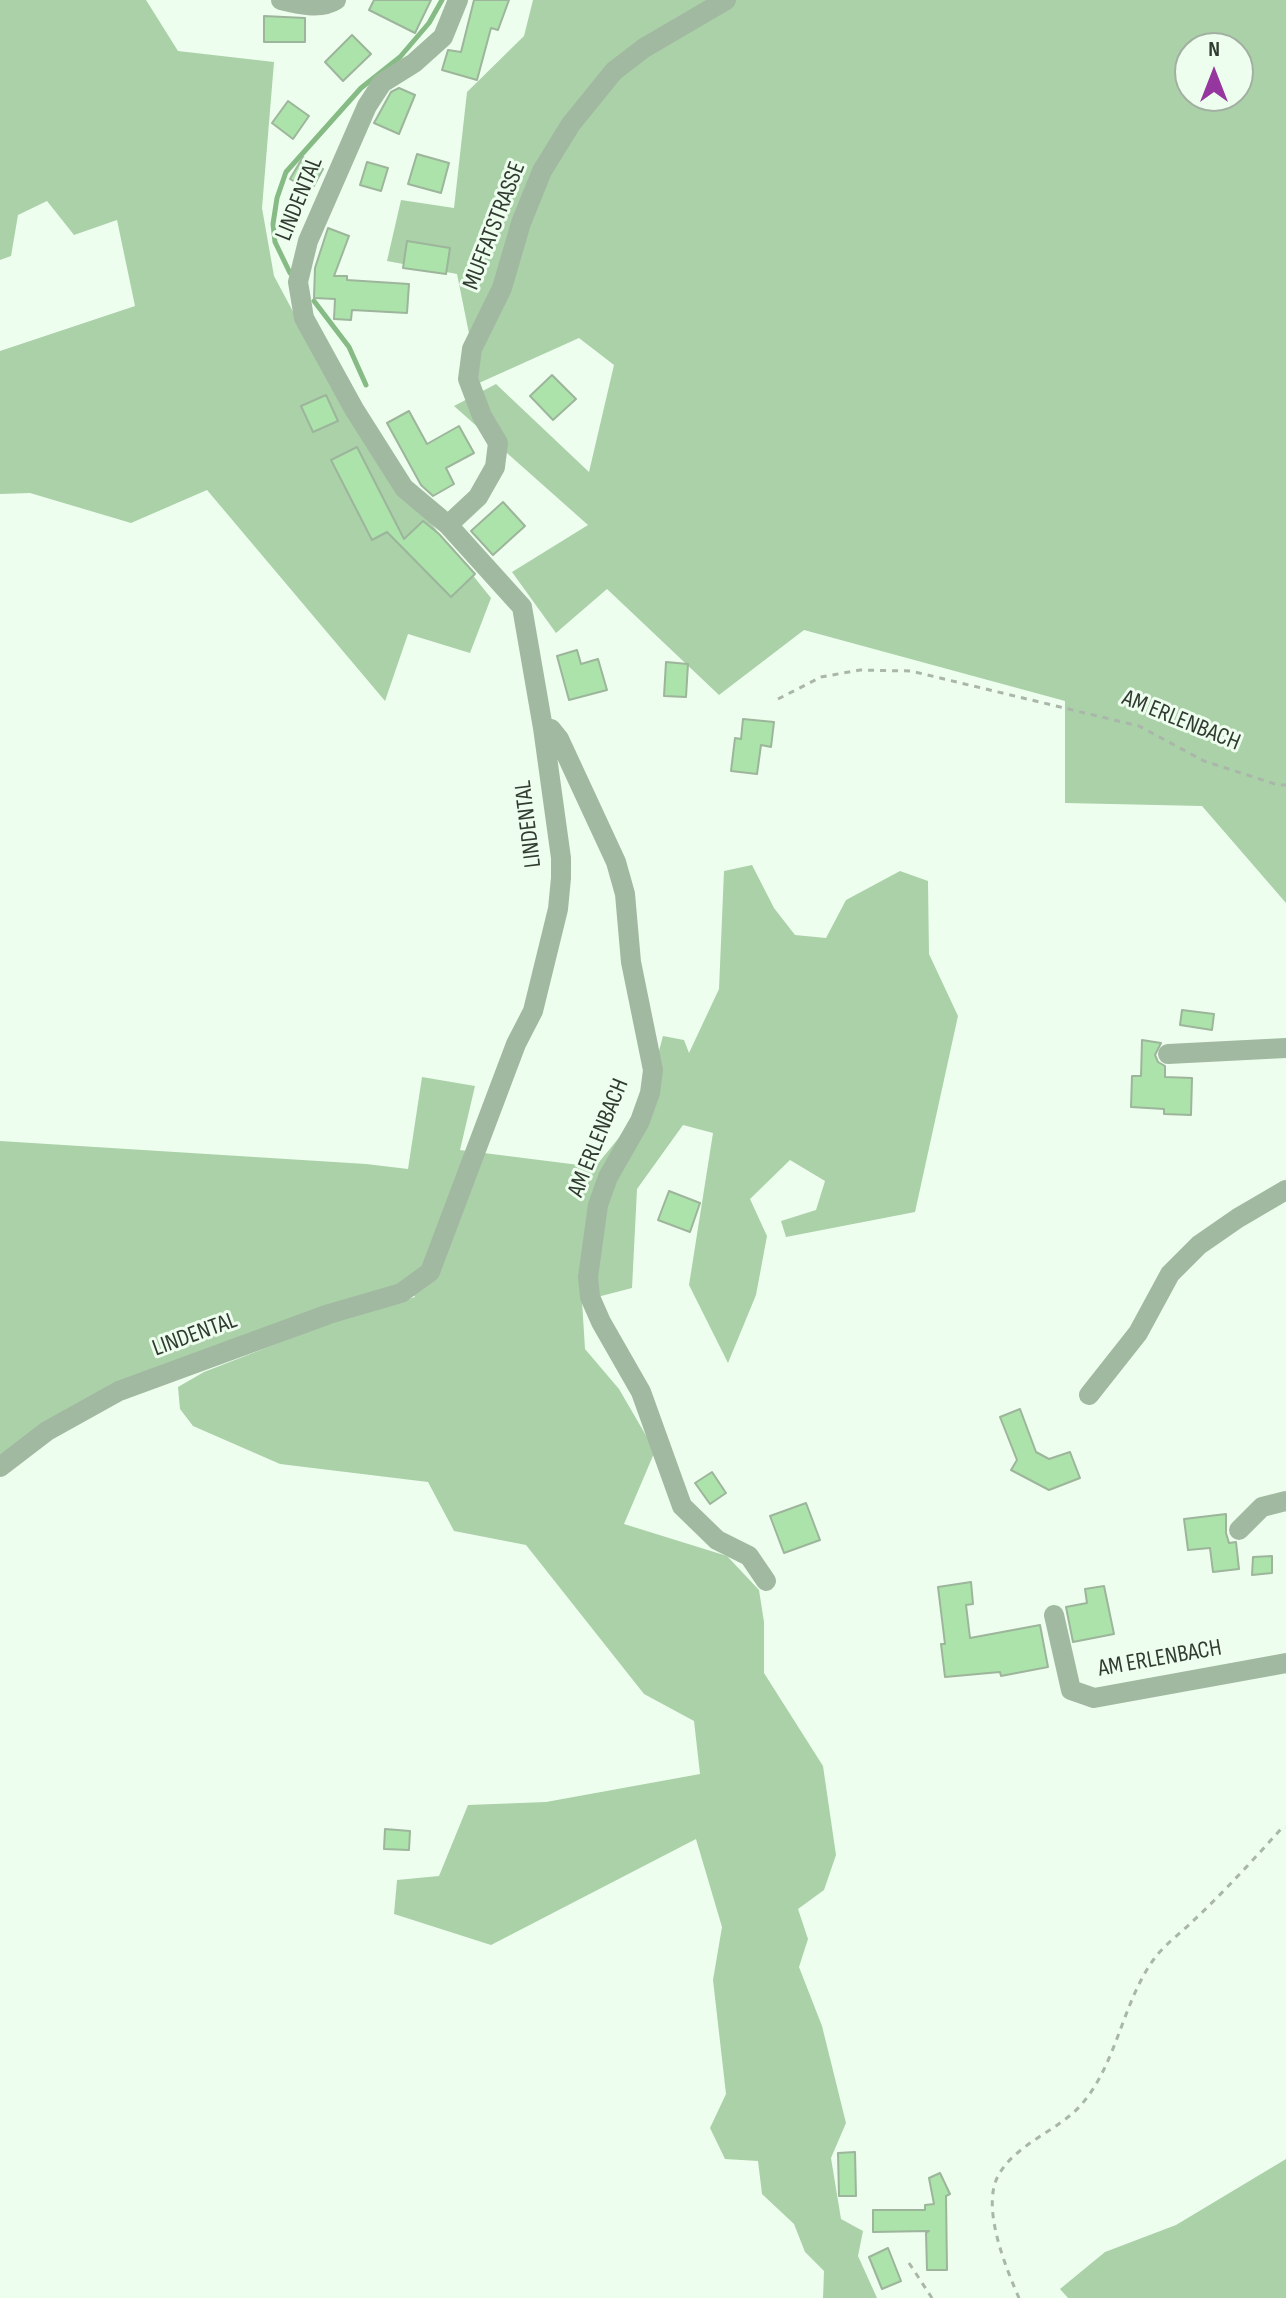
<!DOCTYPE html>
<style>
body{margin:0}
#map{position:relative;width:1286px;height:2298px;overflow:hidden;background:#eefeee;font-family:"Sofia Sans Condensed",sans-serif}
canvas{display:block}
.north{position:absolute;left:1174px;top:32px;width:80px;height:80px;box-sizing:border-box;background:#eefeee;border:2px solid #a2b0a2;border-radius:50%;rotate:0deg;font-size:22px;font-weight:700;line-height:32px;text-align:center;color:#313b31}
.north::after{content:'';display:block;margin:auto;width:28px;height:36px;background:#96379f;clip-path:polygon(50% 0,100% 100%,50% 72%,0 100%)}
</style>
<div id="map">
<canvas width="1286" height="2298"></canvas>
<div class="north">N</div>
</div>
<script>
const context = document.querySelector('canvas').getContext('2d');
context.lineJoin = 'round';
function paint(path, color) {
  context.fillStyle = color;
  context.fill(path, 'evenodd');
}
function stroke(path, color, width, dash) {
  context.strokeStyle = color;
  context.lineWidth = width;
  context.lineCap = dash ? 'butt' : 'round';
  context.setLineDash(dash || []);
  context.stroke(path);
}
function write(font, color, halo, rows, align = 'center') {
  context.font = font + ' "Sofia Sans Condensed",sans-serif';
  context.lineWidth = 6;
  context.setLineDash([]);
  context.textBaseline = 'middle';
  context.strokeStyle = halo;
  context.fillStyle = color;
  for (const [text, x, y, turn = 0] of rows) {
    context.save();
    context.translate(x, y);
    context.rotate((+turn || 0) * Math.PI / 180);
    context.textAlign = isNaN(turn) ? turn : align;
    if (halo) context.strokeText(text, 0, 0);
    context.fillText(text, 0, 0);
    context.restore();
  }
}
paint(new Path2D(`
 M0,0h146l32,51 96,11 -12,146 12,68 83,155 134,167 -21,55 -62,-19 -23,67 -178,-211 -76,33 -101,-30 -30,1v-143l135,-45 -18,-86 -43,15 -27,-34 -29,14 -7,41 -11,4z
 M533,0h753v903l-84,-97 -137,-3v-102l-261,-71 -85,65 -112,-106 -51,44 -44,-61 76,-47 -134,-119 42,-22 93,88 25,-107 -35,-27 -100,45 -22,-109 -70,-13 14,-61 53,8 13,-116 57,-56zM1190,48h48v48h-48z
 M752,865l22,43 21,27 31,3 20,-38 54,-29 28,10 1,73 29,62 -43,196 -129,25 -5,-16 35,-11 9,-29 -35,-21 -40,39 17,37 -11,59 -28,68 -39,-78 24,-152 -30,-8 -46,64 -5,99 -50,13 3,48 34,40 36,62 -31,73 103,32 32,34 5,32v51l59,93 13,89 -12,35 -26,19 10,30 -9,28 23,59 24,97 -15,35 10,61 22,12 -5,25 19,42h-54l1,-27 -19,-19 -11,-28 -32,-30 -4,-33 -33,-2 -15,-31 16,-34 -13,-114 9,-53 -26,-88 -205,106 -97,-31 3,-34 42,-4 29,-71 78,-3 154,-28 -6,-53 -50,-27 -118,-149 -72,-14 -26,-49 -148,-18 -87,-38 -13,-17 -2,-22 26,-15 136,-53 75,-22 -10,-17 -16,9 -221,74 -168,93v-315l366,23 42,5 14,-92 53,9 -15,64 135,17 49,-60 19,-71 21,4 5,13 30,-64 5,-118z
 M1286,2159v139h-218l-8,-9 45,-37 71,-27z`), '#abd1a9');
stroke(new Path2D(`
 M290,273l-15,-31 -2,-18 4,-26 9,-26 75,-84 39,-31 29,-34 13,-23
 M314,301l35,46 17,38`), '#86bb85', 5);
const building = new Path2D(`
 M374,0h57l-16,33 -46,-23z
 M474,0h35l-11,30 -7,-2 -14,52 -35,-10 6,-20 13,2z
 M264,16l41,2v24h-41z
 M352,35l19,19 -28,27 -18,-19z
 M399,88l16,7 -16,39 -25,-11 17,-31z
 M288,101l21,15 -16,23 -21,-16z
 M417,154l32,9 -8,30 -33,-9z
 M303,157l20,12 -12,22 -21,-12z
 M367,162l21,6 -7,23 -21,-6z
 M328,228l21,8 -15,40h13v4l62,4 -2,29 -55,-3 -1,10 -17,-1 1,-20 -21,-1 1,-30z
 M407,241l43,7 -4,26 -43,-6z
 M552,375l24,24 -23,21 -23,-24z
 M326,395l12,26 -25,11 -12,-26z
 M409,411l18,33 32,-18 15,27 -28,15 8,16 -21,12 -12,-11 -34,-62z
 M357,447l47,92 19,-18 16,13 36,40 -24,23 -64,-65 -15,8 -41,-80z
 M503,502l22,24 -32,29 -22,-24z
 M577,650l4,14 17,-5 9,31 -38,10 -12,-44z
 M666,662l22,2 -2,33 -22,-1z
 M743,719l31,3 -3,25 -10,-2 -4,29 -26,-3 4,-33 6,1z
 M1182,1010l32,4 -2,16 -32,-5z
 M1142,1040l19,3 -6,12 3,7 7,4v11l27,1 -1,37 -27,-1v-5l-33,-2 1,-31h9z
 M669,1191l31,12 -10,29 -32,-12z
 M1020,1409l16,43 13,7 21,-7 10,26 -31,12 -38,-20 6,-10 -17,-43z
 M712,1472l14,21 -16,11 -15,-21z
 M806,1503l14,37 -36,13 -14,-37z
 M1226,1514v19l3,10 7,-1 3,27 -26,3 -3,-24 -22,2 -4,-31z
 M1272,1556v17l-20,2 1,-18z
 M971,1582l2,22 -7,1 4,33 70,-13 8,42 -47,9 -1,-4 -55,5 -4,-33h4l-7,-57z
 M1104,1586l10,48 -41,8 -7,-35 21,-4 -2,-14z
 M385,1829l25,2 -1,19 -25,-1z
 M855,2152l1,44h-17l-1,-43z
 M940,2173l10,21 -4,2 1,74h-20l-1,-37 3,-2 -56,1v-22h52v-5l9,-1 -5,-26z
 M888,2248l13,33 -19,8 -13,-32z`);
paint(building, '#ace3ab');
stroke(building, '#9cb59b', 2);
stroke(new Path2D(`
 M778,699l43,-22 39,-7 51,1 228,55 65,35 74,24h8
 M909,2263l23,35
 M1019,2298c-13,-30 -38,-90 -21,-122 17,-32 60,-45 83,-71 36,-41 41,-102 73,-146 10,-14 27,-26 39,-38 31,-29 60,-61 88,-92l5,-1`), '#a9b6a9', 3, [6, 6]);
stroke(new Path2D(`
 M281,0c16,4 40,10 55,0
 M448,525l30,-28 17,-30 3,-24 -16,-27 -14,-37 4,-30 30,-61 19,-65 21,-52 29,-47 43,-53 30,-23 82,-48
 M543,728l8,1 8,10 57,123 9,32 6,68 22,108 -3,23 -10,28 -32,56 -10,28 -10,72 2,20 11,25 40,70 41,114 35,34 32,16 17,25
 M1168,1054l118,-6
 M1089,1395l49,-62 32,-59 29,-29 39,-27 48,-28
 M0,1467l47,-36 72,-40 210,-77 72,-21 29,-21 86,-228 17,-33 25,-102 3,-31v-20l-18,-130 -21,-121 -74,-82 -44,-37 -50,-79 -50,-91 -6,-36 10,-41 59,-135 15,-23 32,-20 29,-26 15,-37
 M1239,1530l23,-23 24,-6
 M1054,1615l17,75 23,8 192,-35`), '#a2b9a1', 20);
write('24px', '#313b31', '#eefeee', [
 ["LINDENTAL",300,199,-68],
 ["MUFFATSTRASSE",495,226,-69],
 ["AM ERLENBACH",1181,721,22],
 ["LINDENTAL",529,824,-97],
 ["AM ERLENBACH",599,1138,-68],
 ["LINDENTAL",195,1335,-20],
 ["AM ERLENBACH",1160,1659,-10]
]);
</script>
